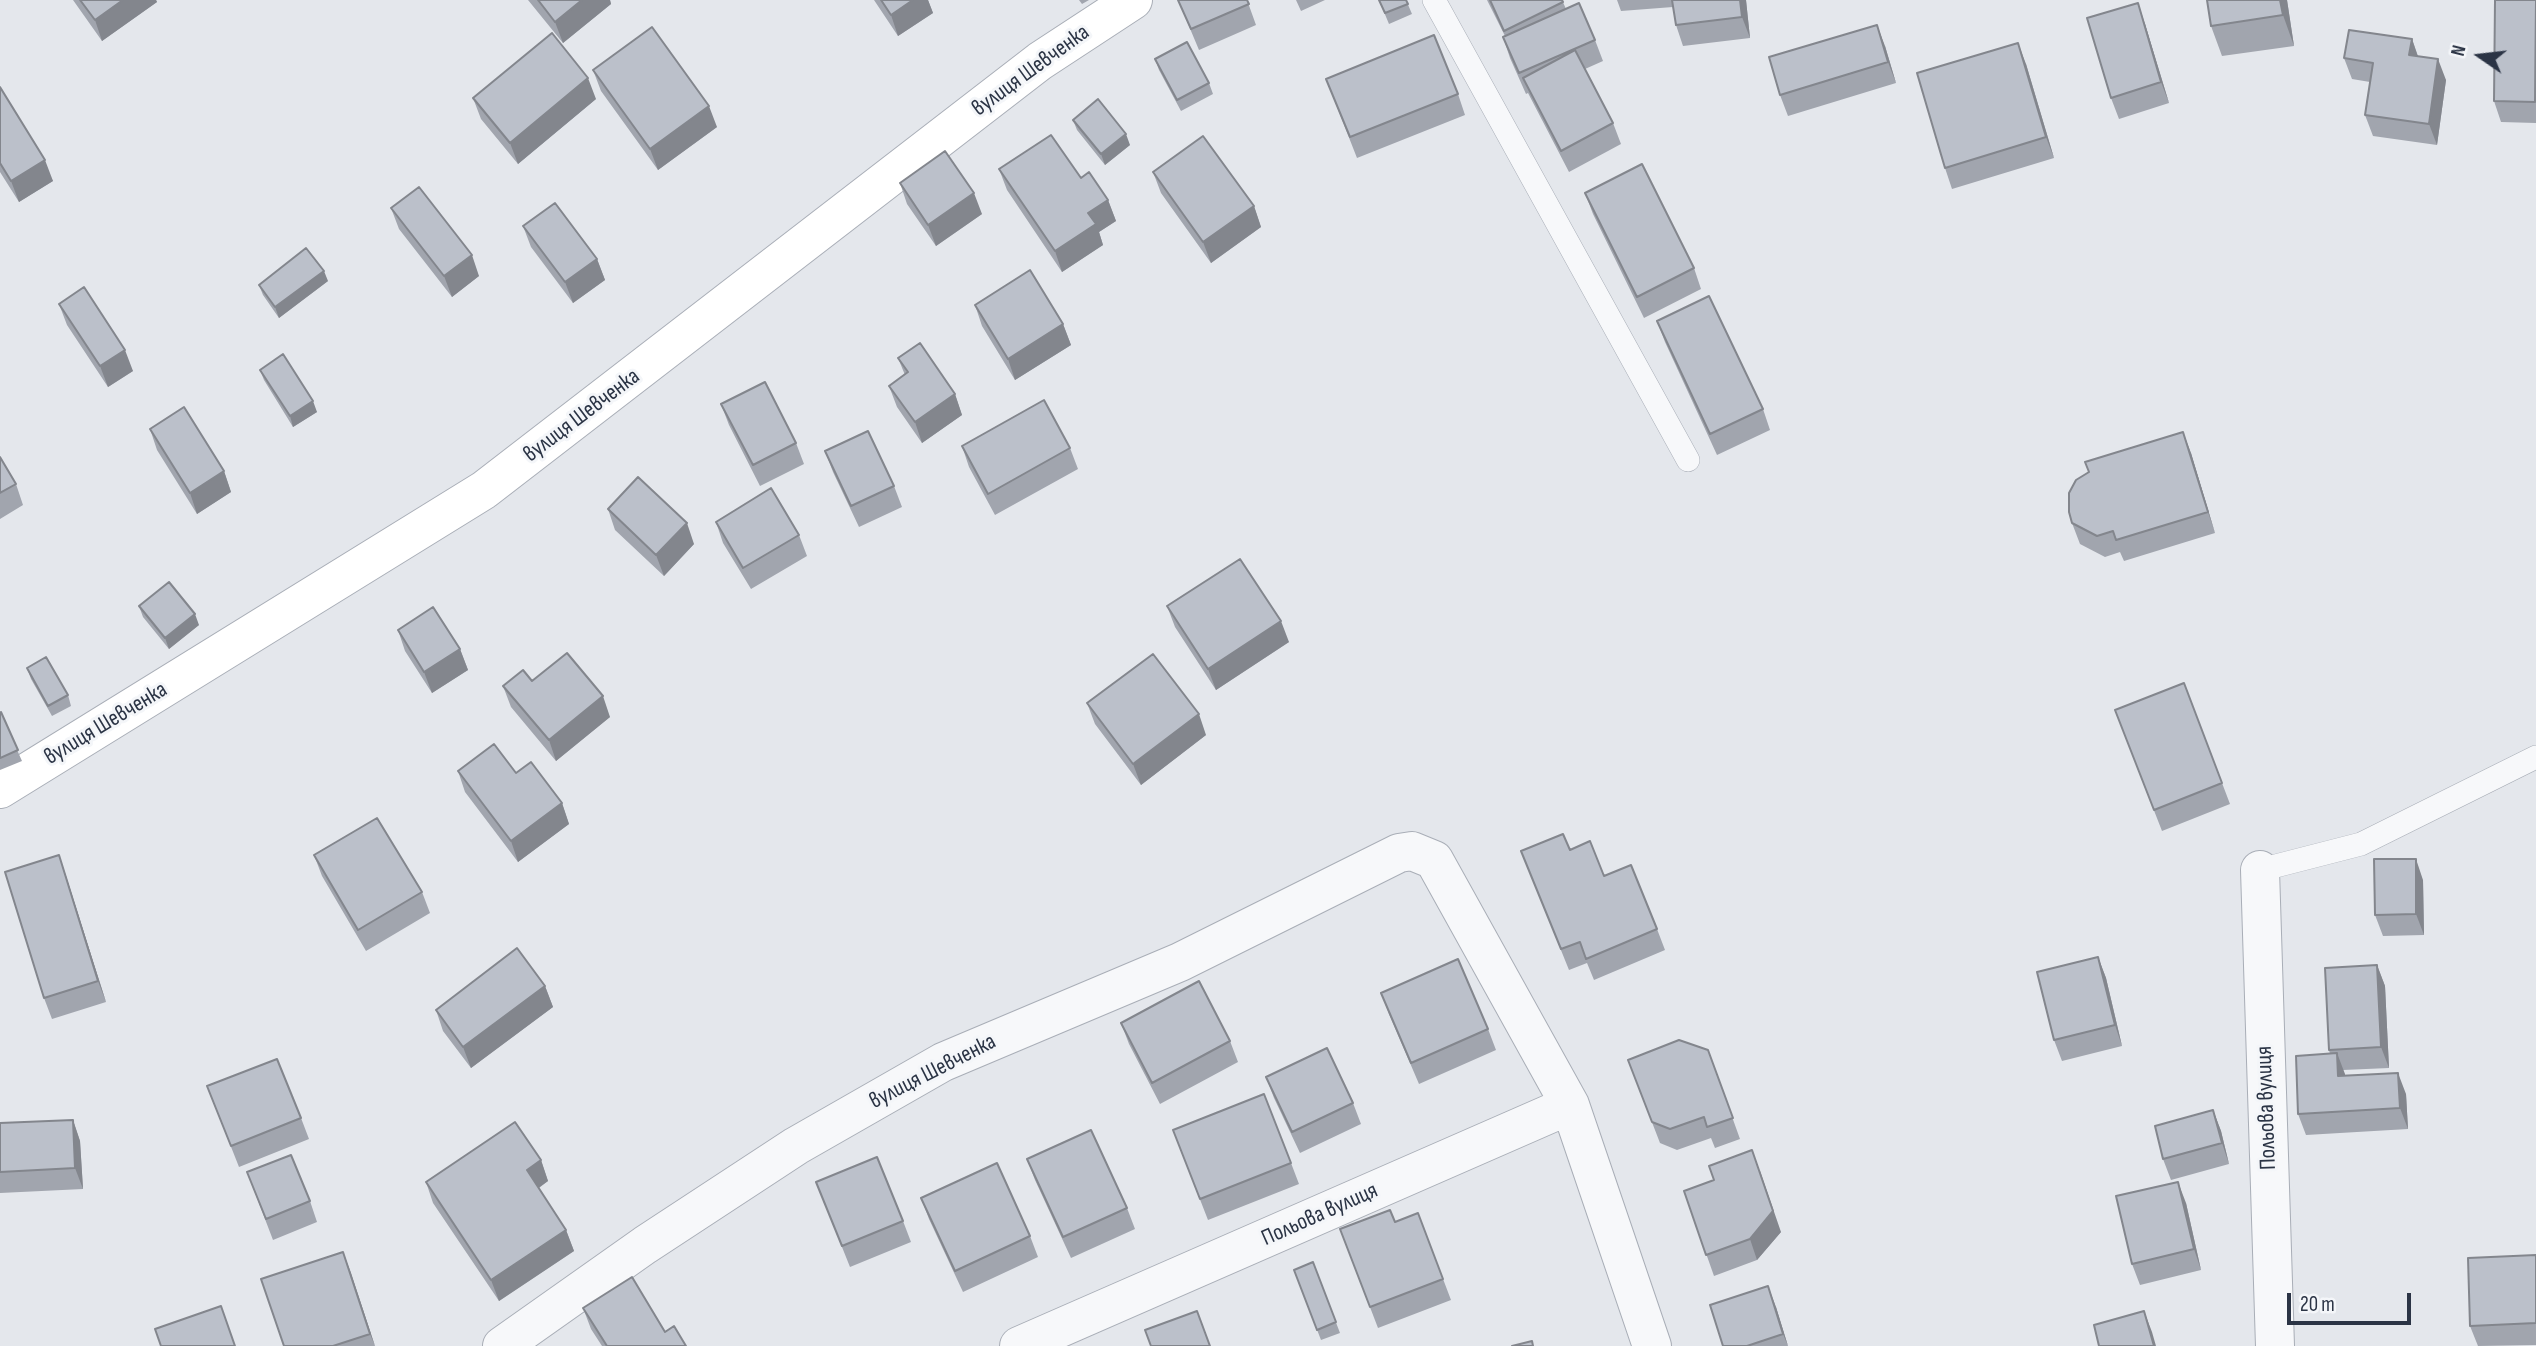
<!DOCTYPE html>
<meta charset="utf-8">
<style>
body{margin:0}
#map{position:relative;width:2536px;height:1346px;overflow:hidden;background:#e4e7ec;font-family:"Sofia Sans Condensed",sans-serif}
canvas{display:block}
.north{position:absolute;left:2445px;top:21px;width:70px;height:70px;-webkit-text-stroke:5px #f4f6f9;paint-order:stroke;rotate:284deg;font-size:19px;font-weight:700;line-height:28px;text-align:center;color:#2b3445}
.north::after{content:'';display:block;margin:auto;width:24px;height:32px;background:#2b3445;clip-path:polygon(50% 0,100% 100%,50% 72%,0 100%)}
.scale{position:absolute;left:2287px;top:1293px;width:124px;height:32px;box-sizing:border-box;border:4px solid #2b3445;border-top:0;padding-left:9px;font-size:21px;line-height:24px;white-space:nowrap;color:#2b3445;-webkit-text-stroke:5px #f4f6f9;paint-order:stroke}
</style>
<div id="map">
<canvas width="2536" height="1346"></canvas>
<div class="north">N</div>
<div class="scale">20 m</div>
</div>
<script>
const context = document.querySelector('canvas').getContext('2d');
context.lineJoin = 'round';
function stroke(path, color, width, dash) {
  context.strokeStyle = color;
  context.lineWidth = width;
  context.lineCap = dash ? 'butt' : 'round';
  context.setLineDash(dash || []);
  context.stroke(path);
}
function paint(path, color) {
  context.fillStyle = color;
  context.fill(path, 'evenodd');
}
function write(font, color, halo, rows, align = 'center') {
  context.font = font + ' "Sofia Sans Condensed",sans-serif';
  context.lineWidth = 6;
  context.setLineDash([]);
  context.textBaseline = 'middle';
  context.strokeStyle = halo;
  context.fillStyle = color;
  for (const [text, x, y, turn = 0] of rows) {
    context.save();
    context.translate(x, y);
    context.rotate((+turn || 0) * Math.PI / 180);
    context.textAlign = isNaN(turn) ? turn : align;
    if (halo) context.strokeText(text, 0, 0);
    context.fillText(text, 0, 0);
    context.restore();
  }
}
const lane = new Path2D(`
 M1434,0l254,460
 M2260,870l101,-26 175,-87`);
const street = new Path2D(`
 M2260,870l15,476
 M502,1346l143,-101 151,-99 147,-84 237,-100 219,-109 13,-2 22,9 136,245 82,241
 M1019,1346l551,-241`);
const secondary = new Path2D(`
 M0,789l484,-299 556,-429 93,-61`);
stroke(lane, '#a9aeb7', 24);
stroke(street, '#a9aeb7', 40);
stroke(secondary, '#a9aeb7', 40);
stroke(lane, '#f7f8fa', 23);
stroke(street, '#f7f8fa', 38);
stroke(secondary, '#fff', 38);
paint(new Path2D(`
 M73,0h83l1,2 -55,39z
 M528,0h82l1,4 -48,39z
 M874,0h54l5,13 -35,23z
 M1079,0h10l-7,4z
 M1178,0h69l9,25 -57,25z
 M1296,0h29l-24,11z
 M1379,0h27l6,14 -23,10z
 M1487,0h75l4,9 29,31 8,21 -18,8 28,54 8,21 -52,28 -41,-79 -2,1 -16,-36 -7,-21 2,-1z
 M1617,0h129l4,38 -67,8 -7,-21 -3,-18 -52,4z
 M2287,0l7,46 -72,10 -11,-30z
 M2536,0v123l-35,-1 -7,-21z
 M2145,24l24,79 -50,16 -8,-21z
 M2412,39l6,17 28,24 -9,65 -64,-9 -8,-21 5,-33 -18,-3 -8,-21z
 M1885,46l11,37 -108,33 -8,-21z
 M1155,59l54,24 4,11 -32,17 -22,-41z
 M2026,64l28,94 -102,31 -7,-21z
 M593,70l124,57 -59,43 -57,-79z
 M1326,79l132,15 7,21 -108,43z
 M0,87l53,94 -34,21 -19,-30z
 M473,98l123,1 -78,65 -37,-45z
 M1073,120l57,25 -25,20 -28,-35z
 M999,169l82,9 27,22 8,21 -17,11 4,13 -41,27 -55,-82z
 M1153,172l101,34 7,21 -50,36 -50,-70z
 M900,183l82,31 -46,32 -29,-42z
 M1585,193l109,75 7,21 -57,29 -51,-104z
 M391,208l88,68 -27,21 -53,-68z
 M523,226l74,33 8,21 -32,23 -42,-56z
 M328,281l-49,37 -16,-23 -4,-10z
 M59,304l74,67 -25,16 -41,-62z
 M975,305l88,19 8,21 -56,35 -33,-54z
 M1657,321l106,88 7,21 -53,25 -52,-113z
 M898,358l57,36 7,21 -40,28 -25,-36 -8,-21 16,-11z
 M260,370l57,42 -24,15 -29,-47z
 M721,404l75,39 8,21 -44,22 -31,-61z
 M150,429l74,42 7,21 -34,22 -40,-64z
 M962,446l108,2 8,21 -83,46 -26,-48z
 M825,451l69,35 8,21 -43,20 -26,-55z
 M2191,453l24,80 -91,28 -4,-9 -15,5 -25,-13 -8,-21z
 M0,457l16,27 7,21 -23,14z
 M608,509l86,35 -30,32 -49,-46z
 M716,522l83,13 8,21 -56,33 -28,-46z
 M139,606l60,19 -30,24 -26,-32z
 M1167,606l122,36 -73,48 -41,-63z
 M398,630l62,19 8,21 -36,23 -27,-42z
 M27,668l41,27 3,11 -19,10 -21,-37z
 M532,681l78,36 -54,44 -45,-54 -8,-21z
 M2184,683l46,121 -68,27 -39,-100z
 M1087,703l119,32 -65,50 -46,-61z
 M0,712l22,49 -22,9z
 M458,771l104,32 7,21 -51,38 -53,-70z
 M1570,850l34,26 53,53 8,21 -71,30 -7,-17 -18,7 -48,-119z
 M314,855l108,37 8,21 -64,38 -44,-75z
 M66,876l40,126 -54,17 -8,-21z
 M2423,880l1,55 -41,1 -8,-21z
 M2098,957l8,21 16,68 -60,15 -8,-21z
 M2377,965l8,21 4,82 -46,2 2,6 61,18 2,35 -102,6 -8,-21 32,-60 -1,-4z
 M545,986l8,21 -82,61 -28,-37 -7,-21z
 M1381,993l107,36 8,21 -77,34 -30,-70z
 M1121,1023l109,18 8,21 -78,42 -31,-60z
 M1708,1050l32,89 -25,9 -4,-10 -34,12 -17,-7 -32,-83z
 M1266,1077l87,26 8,21 -61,29 -26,-55z
 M207,1086l94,32 8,21 -70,28z
 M2213,1110l8,21 8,33 -58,16 -8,-21z
 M73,1120l7,21 3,48 -83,4v-70z
 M1173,1130l118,33 8,21 -91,36z
 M1027,1159l100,49 8,21 -64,29 -36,-78z
 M541,1160l7,21 -9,7 27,42 8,21 -75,50 -66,-98 -7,-21z
 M247,1172l63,29 7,21 -44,18z
 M816,1182l87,39 8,21 -61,25z
 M1684,1191l97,41 -24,28 -43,16z
 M921,1198l109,38 8,21 -75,35 -34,-73z
 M2186,1203l15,67 -61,15 -8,-21z
 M1418,1213l33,87 -73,28 -38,-99 55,-7z
 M343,1252l32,94h-91z
 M2536,1255v90l-58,1 -8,-20z
 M1313,1262l27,71 -19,7 -27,-70z
 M1776,1307l12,39h-65z
 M583,1308l103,38h-84l-11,-17z`), '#a1a5ae');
paint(new Path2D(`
 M123,0h33l1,2 -55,39 -7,-21z
 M582,0h28l1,4 -48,39 -8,-21z
 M913,0h15l5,13 -35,23 -7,-21z
 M1740,0h6l4,38 -8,-21z
 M2280,0h7l7,46 -11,-31z
 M2138,3l7,21 24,79 -8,-21z
 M1877,25l8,21 11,37 -8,-21z
 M2412,39l7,21 -10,-5z
 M2018,43l8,21 28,94 -8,-21z
 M2438,59l8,21 -9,65 -8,-21z
 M588,78l8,21 -78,65 -8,-21z
 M709,106l8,21 -59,43 -8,-21z
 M1126,134l4,11 -25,20 -4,-11z
 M45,160l8,21 -34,21 -8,-21z
 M974,193l8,21 -46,32 -8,-21z
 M1108,200l8,21 -17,11 4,13 -41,27 -7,-21 33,-38z
 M1254,206l7,21 -50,36 -8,-21z
 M472,255l7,21 -27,21 -8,-21z
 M597,259l8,21 -32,23 -8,-21z
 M324,271l4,10 -49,37 -4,-11z
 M1063,324l8,21 -56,35 -7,-21z
 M125,350l8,21 -25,16 -8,-21z
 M955,394l7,21 -40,28 -7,-21z
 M313,401l4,11 -24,15 -3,-11z
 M2183,432l8,21 24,80 -7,-21z
 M224,471l7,21 -34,22 -7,-21z
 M687,523l7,21 -30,32 -8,-21z
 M195,614l4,11 -30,24 -4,-11z
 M1281,621l8,21 -73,48 -8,-21z
 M460,649l8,21 -36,23 -8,-21z
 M603,696l7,21 -54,44 -7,-21z
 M1199,714l7,21 -65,50 -8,-21z
 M562,803l7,21 -51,38 -7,-21z
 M59,855l7,21 40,126 -8,-21z
 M2416,859l7,21 1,55 -8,-21z
 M2098,957l8,21 16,68 -7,-21z
 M2377,965l8,21 4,82 -8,-21z
 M545,986l8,21 -82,61 -8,-21z
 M2337,1053l8,21 1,23 -8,-21z
 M2398,1073l8,21 2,35 -8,-21z
 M2213,1110l8,21 8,33 -7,-21z
 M73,1120l7,21 3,48 -8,-21z
 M541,1160l7,21 -14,10 -7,-21z
 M1760,1171l21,61 -24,28 -7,-21z
 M2178,1182l8,21 15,67 -7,-21z
 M566,1230l8,21 -75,50 -8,-21z
 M343,1252l8,21 24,73 -5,-12z
 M1768,1286l8,21 12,39 -5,-12z
 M2144,1311l8,21 4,14h-2z`), '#83868d');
const building = new Path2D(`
 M80,0h43l-28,20z
 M538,0h44l-27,22z
 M881,0h32l-22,15z
 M1178,0h69l2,4 -58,25z
 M1379,0h27l2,4 -23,9z
 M1490,0h72l1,2 -59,29z
 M1672,0h68l2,17 -66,8z
 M2207,0h73l3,15 -72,11z
 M2495,0h41l-1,102 -41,-1z
 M1579,3l16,37 -76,33 -16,-36z
 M2138,3l23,79 -50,16 -24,-80z
 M1877,25l11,37 -108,33 -11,-38z
 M652,27l57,79 -59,43 -57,-79z
 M2349,30l63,9 -3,16 29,4 -9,65 -64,-9 8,-52 -29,-5z
 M552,33l36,45 -78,65 -37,-45z
 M1434,35l24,59 -108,43 -24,-58z
 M1187,42l22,41 -32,17 -22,-41z
 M2018,43l28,94 -101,31 -28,-95z
 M1575,50l38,73 -52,28 -38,-73z
 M0,87l45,73 -34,21 -11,-18z
 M1098,99l28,35 -25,20 -28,-34z
 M1051,135l30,43 8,-6 19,28 -20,13 8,11 -41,27 -56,-82z
 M1203,136l51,70 -51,36 -50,-70z
 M945,151l29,42 -46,32 -28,-42z
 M1642,164l52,104 -57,29 -52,-104z
 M419,187l53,68 -28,21 -53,-68z
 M555,203l42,56 -32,23 -42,-56z
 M306,248l18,23 -49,36 -16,-22z
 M1030,270l33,54 -55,35 -33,-54z
 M84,287l41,63 -25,16 -41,-62z
 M1709,296l54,113 -53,25 -53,-113z
 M920,343l35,51 -40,28 -26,-36 19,-14 -10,-14z
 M283,354l30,47 -23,15 -30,-46z
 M765,382l31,61 -43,22 -32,-61z
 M1044,400l26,48 -82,46 -26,-48z
 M184,407l40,64 -34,22 -40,-64z
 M868,431l26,55 -43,20 -26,-55z
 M2183,432l25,80 -92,28 -3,-9 -16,5 -25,-13 -3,-11v-19l7,-13 13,-8 -4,-10z
 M0,457l16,27 -16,9z
 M638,477l49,46 -31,32 -48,-46z
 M771,488l28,47 -56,33 -27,-46z
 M1240,559l41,62 -73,48 -41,-63z
 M169,582l26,32 -30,24 -26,-32z
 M433,607l27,42 -36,23 -26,-42z
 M567,653l36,43 -54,44 -46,-54 20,-16 9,11z
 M1153,654l46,60 -66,50 -46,-61z
 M46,657l22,38 -20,11 -21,-38z
 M2184,683l38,100 -68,27 -39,-100z
 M1,712l17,38 -18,8v-45z
 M494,744l22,29 15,-11 31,41 -51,38 -53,-70z
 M377,818l45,74 -64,38 -44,-75z
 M1563,834l7,16 20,-9 14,35 27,-11 26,64 -71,30 -6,-17 -19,7 -40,-98z
 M59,855l39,126 -54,17 -39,-126z
 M2374,859h42v55l-41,1z
 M517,948l28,38 -82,61 -27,-37z
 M2098,957l17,68 -61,15 -17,-68z
 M1458,959l30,70 -77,34 -30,-70z
 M2377,965l4,82 -52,3 -4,-82z
 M1199,981l31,60 -78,42 -31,-60z
 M1679,1040l29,10 25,68 -26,9 -3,-10 -34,12 -18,-7 -24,-62z
 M1327,1048l26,55 -61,29 -26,-55z
 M2337,1053l1,23 60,-3 2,35 -102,6 -2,-58z
 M277,1059l24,59 -70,28 -24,-60z
 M1264,1094l27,69 -91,36 -27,-69z
 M2213,1110l9,33 -59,16 -8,-33z
 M73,1120l2,48 -75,4v-49z
 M515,1122l26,38 -14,10 39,60 -75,50 -65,-98z
 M1091,1130l36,78 -64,29 -36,-78z
 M1752,1150l21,61 -23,28 -44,16 -22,-64 30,-11 -5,-14z
 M291,1155l19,46 -44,18 -19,-47z
 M877,1157l26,64 -61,25 -26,-64z
 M997,1163l33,73 -75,35 -34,-73z
 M2178,1182l16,67 -62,15 -16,-68z
 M1390,1210l5,12 23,-9 25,66 -73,28 -30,-78z
 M343,1252l27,82 -37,12h-49l-23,-67z
 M2536,1255v68l-66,3 -2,-68z
 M1313,1262l23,60 -19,8 -23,-60z
 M632,1277l33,55 9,-6 12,20h-79l-24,-38z
 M1768,1286l15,48 -36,12h-24l-13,-41z
 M221,1306l14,40h-74l-6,-17z
 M1197,1311l13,35h-59l-6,-16z
 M2144,1311l10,35h-55l-5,-21z
 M1532,1341l1,5h-21z`);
paint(building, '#bbc0ca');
stroke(building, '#83868d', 2);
write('23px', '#2b3445', '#f4f6f9', [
 ["вулиця Шевченка",1031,71,-36],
 ["вулиця Шевченка",582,416,-37],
 ["вулиця Шевченка",106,724,-31],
 ["вулиця Шевченка",933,1072,-27],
 ["Польова вулиця",2267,1108,-92],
 ["Польова вулиця",1320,1215,-24]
]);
</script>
